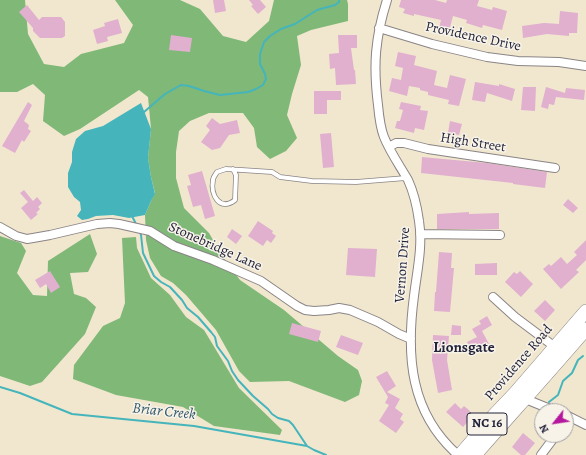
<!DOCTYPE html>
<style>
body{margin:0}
#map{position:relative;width:586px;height:455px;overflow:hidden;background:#f1e7cf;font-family:Alegreya,serif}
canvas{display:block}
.north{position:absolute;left:534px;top:403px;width:40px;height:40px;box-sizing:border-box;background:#f7f3e8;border:1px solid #a29fa3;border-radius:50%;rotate:240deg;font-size:11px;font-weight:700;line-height:16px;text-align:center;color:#22223b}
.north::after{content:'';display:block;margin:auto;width:14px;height:18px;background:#b5179e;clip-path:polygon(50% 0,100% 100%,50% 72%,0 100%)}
</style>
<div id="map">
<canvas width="586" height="455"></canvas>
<div class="north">N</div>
</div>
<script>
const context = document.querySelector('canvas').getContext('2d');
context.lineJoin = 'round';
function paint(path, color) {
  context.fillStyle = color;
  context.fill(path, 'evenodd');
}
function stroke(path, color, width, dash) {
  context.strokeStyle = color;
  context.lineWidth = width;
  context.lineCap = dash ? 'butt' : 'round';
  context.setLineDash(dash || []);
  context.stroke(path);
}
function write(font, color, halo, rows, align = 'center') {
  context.font = font + ' Alegreya,serif';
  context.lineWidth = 3;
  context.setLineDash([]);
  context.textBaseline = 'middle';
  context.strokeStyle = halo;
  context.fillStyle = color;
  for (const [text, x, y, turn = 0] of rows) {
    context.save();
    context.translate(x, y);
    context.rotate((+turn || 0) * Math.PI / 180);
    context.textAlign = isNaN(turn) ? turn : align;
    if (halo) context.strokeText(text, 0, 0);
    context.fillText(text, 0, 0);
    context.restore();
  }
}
paint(new Path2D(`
 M0,0h25l3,34 16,30 20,3 17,-13 43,-11 9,-18 -18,-25h65l20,9 23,27 23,6 23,-21 5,-21h73l1,4v17l-37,9 -14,6 4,29 -9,29 -5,21 10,23 -11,13 -16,8 -13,-12 -3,-19 -11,-15h-34l-19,8 -11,10 -3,21v26l8,30 25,25 14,24 17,23 44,30 54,46 20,14 4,11 -3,14 -14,7 -56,-21 -39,1 -11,-11 -23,-41 -30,-35 -13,-12 -12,-7 -11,-18 -4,-18 -1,-25 6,-14 4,-8 -4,-16 -3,-19 3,-29 -3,-32 -9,-7 -59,39 -16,7 -21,-15 2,-26 -12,-11 -16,8h-17z
 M90,234l7,20 -9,18 -18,1 4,21 12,4 10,9 -11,27 -43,48 -12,4 -30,-10v-140l21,7 5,8 -9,22 16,22 14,1 1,-35z
 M136,237l1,11 14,30 19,17 16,22 18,13 35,58 43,42 -2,5 -66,-9 -31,-19 -67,-12 -43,-16 1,-14 29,-39 17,-8 5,-15 -3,-65z`), '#7fb877');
paint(new Path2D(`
 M141,103l10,26 -3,29 3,19 4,17 -4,7 -6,14 -16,3 -16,-3 -17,1 -8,3 -6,1 -5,-4 4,-6 -1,-8 -6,-5 -6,-10v-14l4,-11v-10l4,-13 9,-8 18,-5z`), '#45b5bb');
stroke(new Path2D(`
 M144,112l21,-18 16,-9 8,1 15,5 16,4 28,-3 8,-3 7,-4 3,-6 -1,-5 -5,-10v-10l4,-12 6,-6 11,-7 14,-5 22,-14 18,-5 4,-3v-2
 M132,216l4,8
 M140,232l1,3 2,18 11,23 7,6 9,5 12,13 5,8 11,9 13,15 4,5 2,9 11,15 4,10 6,9 15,16 15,13 4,5 6,4 11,3 4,4 14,21
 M0,387l20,6 52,21 122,12 113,20 7,4 12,5
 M549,402l9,-7 5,-14 9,-8 6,-13 5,-4`), '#45b5bb', 2);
paint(new Path2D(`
 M213,0h11l2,11 -11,2z
 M249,0h11l6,7 -8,7 -7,-8 2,-1z
 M401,0h34l11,3 1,-3h32l-2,6 15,4 1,-3 14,4 -5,19 -19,-5 -1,3 -16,-5 1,-3 -14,-4 -4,15 -10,-3 2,-8 -27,-6v2l-11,-3 2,-4 -6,-2z
 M27,5l12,15 3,-3h19l4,5v14l-3,2h-22l-7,-7v-3l-14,-16z
 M560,11l18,2 -1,20h-8v3l-22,-2 -24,4 -1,-12 22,-3h1l14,1z
 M118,19l4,14 -15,4 1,4 -11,3 -4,-14 12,-4 -1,-3z
 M171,35l21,3 -2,14 -21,-2z
 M338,35h19v13h-6l3,22h1l1,14 -20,1 -1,-17 -5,1 -1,-15 10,-1z
 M398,52l18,4 -2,9 23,6 -3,14 13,3 3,-13 16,4 -7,27 -11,-2 1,-4 -21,-5v-3l-8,-2v-2l-11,-2 -2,10 -18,-5 3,-13 9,2 2,-12 -8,-2z
 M475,82l24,4v-2l16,5 -3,12 -25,-8 -2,9 -13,-2z
 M523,87h13l-1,24 -14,-1z
 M546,87l19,6 1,-5 19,2 -1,10 -28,-3 -2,8 -5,-1 -1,5 -7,-2z
 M314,91h27v9h-14v14h-13z
 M28,102l4,3 -8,16 5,4 -1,4 3,2 -7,11 -2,-2 -7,13 -13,-7z
 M401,102l20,4 -1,4 8,1 -4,19 -9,-2 -1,5 -19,-5 2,-7h3l3,-11 -4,-1z
 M212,118l8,6 17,-4 3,13 -11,2 -9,13 -8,2 -11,-8 9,-12 -4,-4z
 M450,121l12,3 -3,11 -11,-2z
 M331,133l3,34 -11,1 -3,-34z
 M422,157l65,6 60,9 -2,16 -32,-4v-1l-92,-10z
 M202,171l13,45 -10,3 -4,-14 -8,2 -6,-21 4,-1 -3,-10z
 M24,190l9,11 4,-4 5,6 -4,4 2,2 -4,4 2,1 -7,6 -10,-12 7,-6 -8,-9z
 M568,199l10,9 -5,5 -10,-8z
 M469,212v2l30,-1v16h-62v-15z
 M258,221l15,10 -1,2 4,3 -5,7 -4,-3 -4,6 -15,-10z
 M232,229l10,7 -6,8 -9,-7z
 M586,240v20l-10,10 3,2 -18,17 -18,-20 6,-5 2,2 10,-9 6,7 10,-9 -3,-3z
 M348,248l29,1 -2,28 -29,-2z
 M439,252l13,1 -1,15h3l-4,44 -16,-1 1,-19h1z
 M497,263v12h-22v-11z
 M50,271l10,16 -9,6 -5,-9 -6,4 -5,-8z
 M520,271l13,13 -12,13 -16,-15 9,-10 3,2z
 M545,300l10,10 -10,11 -11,-10z
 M487,316l5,9 -10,6 7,13 -16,9 -6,-11 10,-5 -5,-8 9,-5 -2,-3z
 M292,323l29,8 -3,11 -29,-8z
 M452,325l9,1v9h-10z
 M341,335l22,8 -5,12 -22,-8z
 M433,335l16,1 -2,24 5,30 -14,3 -6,-33z
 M387,371l9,15 -9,6 13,7 -5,9 8,6 -3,5 4,3 -8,11 -17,-12 10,-16 -4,-2 3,-6 -12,-20z
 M455,403l6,6 3,-3 6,5 -2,3 4,3 -9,10 -17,-15z
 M523,433l12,10 -10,12h-4l-9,-8z`), '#e0b0ce');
const lane = new Path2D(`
 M233,169l3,6 -1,25c-15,12 -25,-5 -22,-20 0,-3 3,-6 4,-8l9,-3 46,3 8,5 32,4 44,1 50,-4`);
const street = new Path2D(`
 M387,0c-12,38 -14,65 -9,105 1,11 2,22 6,32 6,15 16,29 24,43 6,13 9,26 11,41 4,25 -2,50 -5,75 -8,60 -4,117 44,159
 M379,28l53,16 55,13 31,4 41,1 27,4
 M389,147l7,-4h8l24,6 127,19
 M0,227l16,9 11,3 6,-1 17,-3 47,-11 13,-1 9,1 31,7 24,15 39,14 48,21 36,25 8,4 9,1 15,-1 10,-2 11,2 28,12 21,12 12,5
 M420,234l80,1
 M493,297l22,20 40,30
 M523,398l32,13
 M566,415l20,10
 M541,455l15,-20`);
const primary = new Path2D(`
 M460,455l35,-41 20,-21 71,-82
 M475,455c37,-42 75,-84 111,-126`);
stroke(lane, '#8a8485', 5.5);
stroke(street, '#8a8485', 10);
stroke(primary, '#8a8485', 14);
stroke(lane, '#fff', 4);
stroke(street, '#fff', 8);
stroke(primary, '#fff', 13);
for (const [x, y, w] of [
 [487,424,40]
]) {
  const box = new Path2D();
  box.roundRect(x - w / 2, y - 11, w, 22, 3);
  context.fillStyle = '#f7f3e8';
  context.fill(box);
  stroke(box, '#22223b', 1);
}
write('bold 13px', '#22223b', null, [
 ["NC 16",487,424]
]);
write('14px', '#22223b', '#f7f3e8', [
 ["Providence Drive",473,37,12],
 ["High Street",473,143,9],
 ["Stonebridge Lane",215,247,24],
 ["Vernon Drive",403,265,-86],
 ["Providence Road",519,363,-49]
]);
write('bold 15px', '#22223b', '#f7f3e8', [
 ["Lionsgate",464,348]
]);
write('italic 15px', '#2e5568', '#f7f3e8', [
 ["Briar Creek",164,412,6]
]);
</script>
